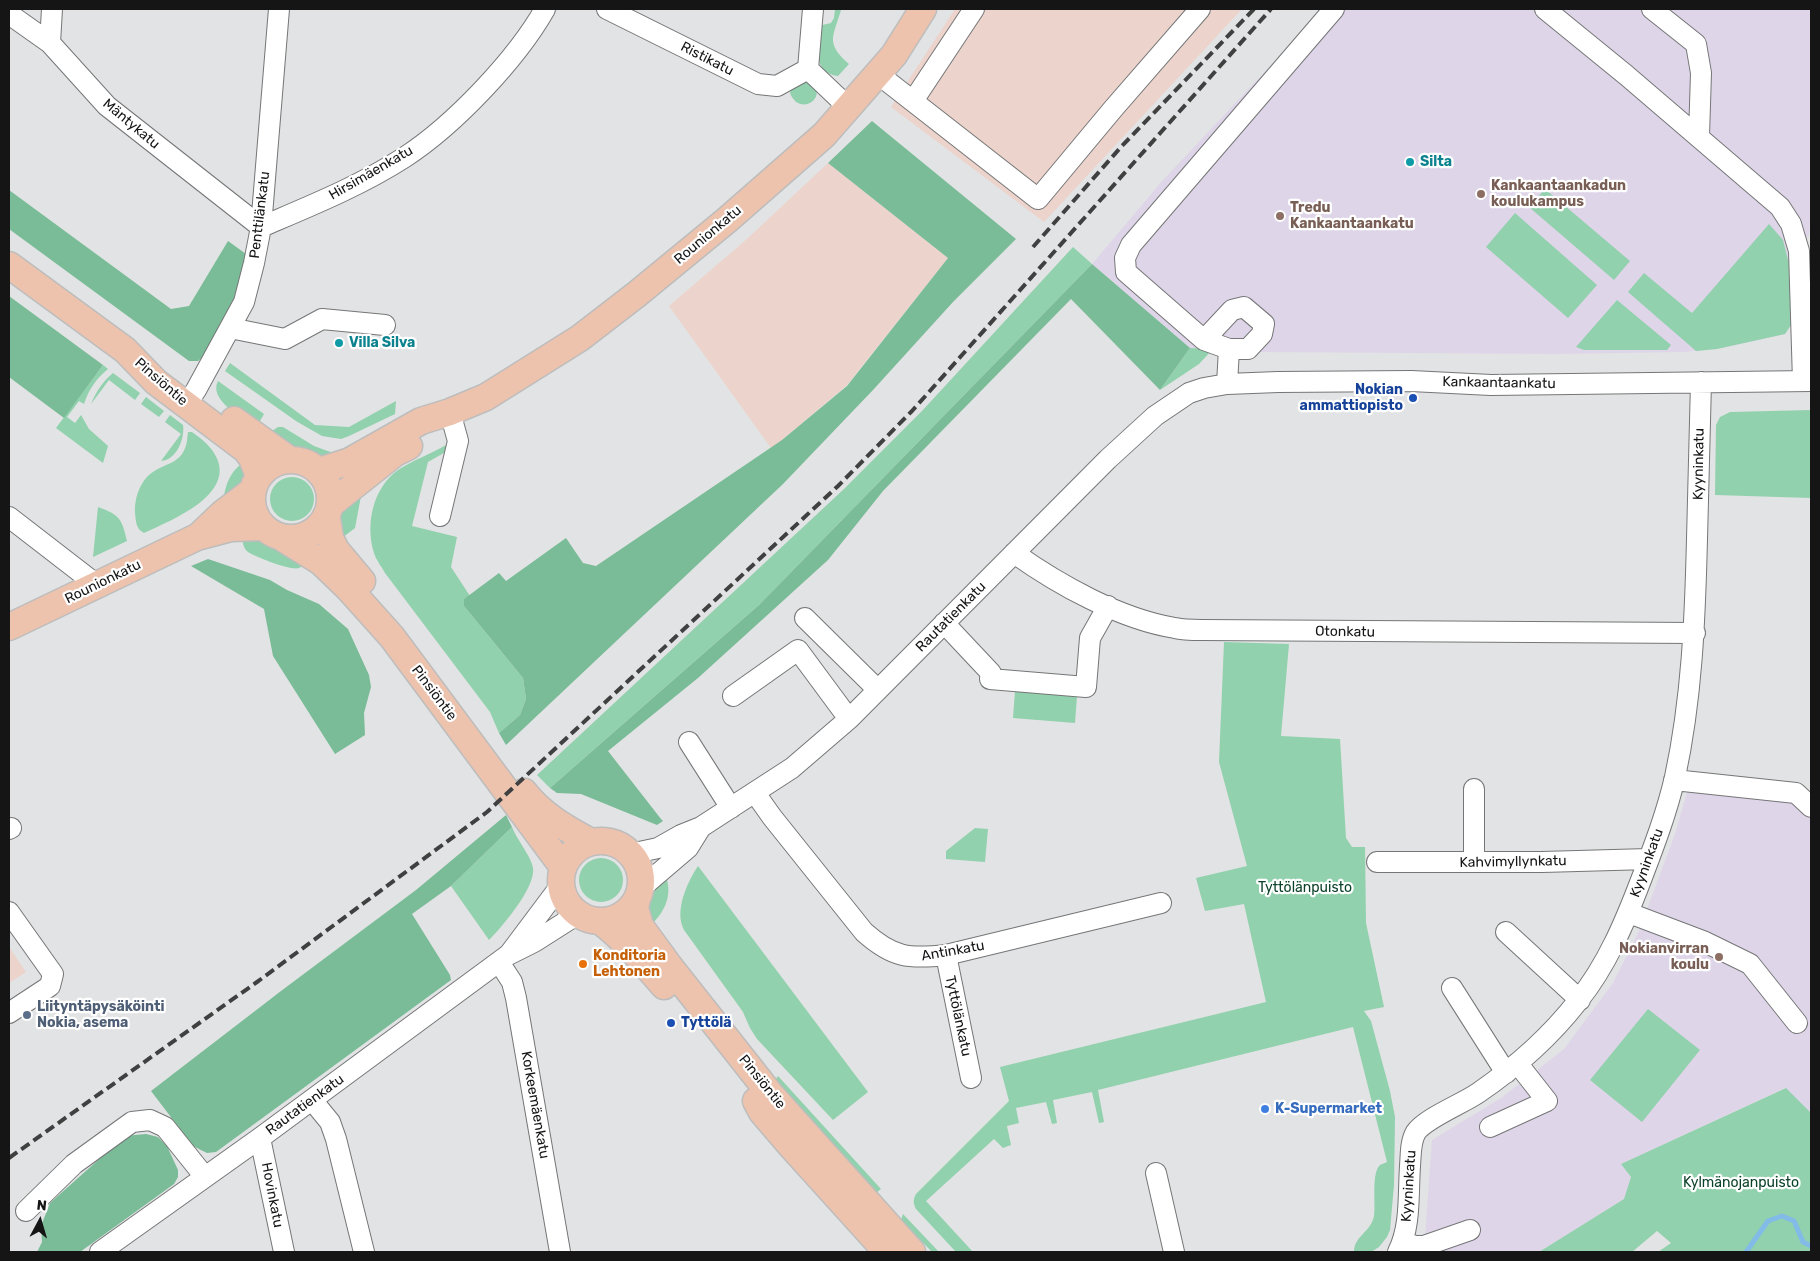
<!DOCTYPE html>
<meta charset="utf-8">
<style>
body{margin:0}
#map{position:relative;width:1820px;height:1261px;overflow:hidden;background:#e2e3e4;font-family:Rubik,sans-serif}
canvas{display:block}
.frame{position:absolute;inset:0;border:10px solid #151515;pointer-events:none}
.north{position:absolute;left:15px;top:1196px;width:50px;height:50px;-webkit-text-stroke:4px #fff;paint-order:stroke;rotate:6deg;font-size:14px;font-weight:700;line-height:20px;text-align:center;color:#151515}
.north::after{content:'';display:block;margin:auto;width:18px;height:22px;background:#151515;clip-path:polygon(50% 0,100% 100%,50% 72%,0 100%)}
</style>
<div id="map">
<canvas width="1820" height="1261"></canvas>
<div class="frame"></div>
<div class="north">N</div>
</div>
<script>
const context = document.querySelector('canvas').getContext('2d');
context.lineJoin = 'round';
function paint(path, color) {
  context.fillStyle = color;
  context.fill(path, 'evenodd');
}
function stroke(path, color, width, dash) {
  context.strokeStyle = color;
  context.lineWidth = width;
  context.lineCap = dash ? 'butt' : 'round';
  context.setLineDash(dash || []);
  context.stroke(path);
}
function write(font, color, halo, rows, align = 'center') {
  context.font = font + ' Rubik,sans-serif';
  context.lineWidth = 4.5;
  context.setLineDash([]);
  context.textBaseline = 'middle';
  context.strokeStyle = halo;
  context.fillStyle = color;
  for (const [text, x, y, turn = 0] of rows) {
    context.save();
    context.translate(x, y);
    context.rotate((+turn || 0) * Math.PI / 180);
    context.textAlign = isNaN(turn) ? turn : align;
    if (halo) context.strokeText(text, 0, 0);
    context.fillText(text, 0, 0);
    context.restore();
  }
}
paint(new Path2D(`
 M955,9h287l-198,213 -153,-115z
 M828,163l120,95 -101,127 -65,55 -11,8 -102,-142 78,-67z
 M9,947l17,25 -17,11z`), '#ecd3cb');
paint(new Path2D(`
 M1324,9h487v199l-2,27 -20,29 2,61 -6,9 -68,15 -35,3 -126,2 -296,-2 -19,6 -28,-9 -23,-1 -98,-84 71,-84z
 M1692,775l119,19v319l-26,-25 -164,76 10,13 -7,22 -85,53h-119l5,-15 7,-97 69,-42 63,-49 49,-66 26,-52 36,-97z`), '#dfd5e9');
paint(new Path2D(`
 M835,9l6,1c-8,27 -16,33 8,54l-11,12c-26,-3 -21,-32 -20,-50l13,-3 3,-5z
 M804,82c31,8 -3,39 -14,11l3,-7z
 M1545,189l85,72 -16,19 -85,-73z
 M1515,213l82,72 -29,33 -82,-71z
 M1769,224l14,16 6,24 2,61 -6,9 -68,15 -21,2 -68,-59 16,-19 48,40z
 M1073,247l19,17 -333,341 -209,183 -13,-13 307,-286 78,-78z
 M1617,300l54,45 -4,5h-83l-8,-3z
 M1190,348l23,1 -14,15 -39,26z
 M230,363l85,62 34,2 47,-26 -1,13 -46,22 -8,3 -19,-3 -26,-15 -71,-50z
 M103,365l5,4c-12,10 -19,20 -24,35l-5,-3 -12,16 8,6 6,-8 8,14 19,17 -5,17 -47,-35z
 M113,373l27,20 -5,7 -26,-20 -18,24c5,-12 12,-23 22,-31z
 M218,381l46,33 -8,14c-13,-10 -48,-28 -38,-47z
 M146,397l18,14 -5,6 -18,-13z
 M1811,410v88l-96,-3 1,-70 4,-8 10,-5z
 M170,415l13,10c2,13 -6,35 -22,36l20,-27 -16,-12z
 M278,427h5l31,19 22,8c-3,1 -8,4 -12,5 -20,2 -38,-16 -52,-28z
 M188,432h4c7,5 15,11 20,18 31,42 -40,70 -68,83 -8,-4 -8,-11 -9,-20 -1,-16 6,-35 21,-43 8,-5 20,-7 26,-16 5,-7 5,-14 6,-22z
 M446,445l3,5 -21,12 -16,64 45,11 -6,30 19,29 -6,3v7l59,72 3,21 -6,16 -21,18 -9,-21 -105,-139c-3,-6 -9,-13 -11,-20 -9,-29 -1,-65 24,-83 15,-10 33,-16 48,-25z
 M241,464l3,14 -3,9 -17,9c2,-13 7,-24 17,-32z
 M270 499a22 22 0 1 1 44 0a22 22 0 1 1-44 0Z
 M361,496l-6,32 -17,13v-26z
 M98,507c22,8 24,12 29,34l-34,16z
 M242,537c24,0 44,14 64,26 -1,1 -6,5 -7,5 -8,3 -43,-11 -51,-16 -5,-4 -5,-9 -6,-15z
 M1224,642l65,2 -8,92 59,3 6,99 6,9h13l1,76 18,84 -20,4 7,10 19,70 5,26 -1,68 -4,45 -3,7 -8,10 -8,5h-17c0,-16 17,-20 20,-36 2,-12 -3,-43 6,-51 2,-1 5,-2 7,-3l-34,-135 -255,63 6,32 -5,1 -7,-31 -39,8 4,23 -5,1 -6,-22 -30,6 3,15 -12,3 4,19 -8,3 -9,-9 -68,62 47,51h-17l-40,-43c-3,-6 -3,-9 0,-15l93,-93 -9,-34 266,-65 -22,-98 -39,7 -9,-33 51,-12 -28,-104z
 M1015,691l62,5 -2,27 -62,-5z
 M512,827c5,13 19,29 21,41 3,19 -31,59 -44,72l-38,-54z
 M975,828l13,1 -3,33 -39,-3v-8z
 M579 880a22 22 0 1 1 44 0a22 22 0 1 1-44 0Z
 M698,866l170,226 -35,28 -76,-81 -7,-11 -7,-16 -59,-82c-10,-19 3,-47 14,-64z
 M667,880c5,18 -4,34 -17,46 -5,-20 -2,-35 17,-46z
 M1648,1009l52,41 -58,72 -52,-42z
 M778,1076l103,113 -5,4 -101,-113z
 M1786,1088l25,25v139h-153l13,-9 -14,-12 -25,21h-93l85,-53 7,-22 -10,-13z
 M903,1214l36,38h-7l-31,-32z`), '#91d1ad');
paint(new Path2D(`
 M872,121l144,118 -63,63 -80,88 -90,94 -277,261 -7,-12 21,-18 6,-16 -3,-21 -59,-72v-7l35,-26 7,8 60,-43 17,25 13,3 186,-126 65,-54 101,-128 -120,-95z
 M9,190l162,119 18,-3 39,-65 18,13 -9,37 -8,20 -26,46 -5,4h-9l-180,-132z
 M1092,264l98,84 -30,42 -89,-91 -188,192 -55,69 -130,118 -90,73 53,68 2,2 -6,4 -76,-31 -24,-1 -7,-5 209,-183z
 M9,296l94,69 -39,53 -55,-41z
 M208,559l62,21 17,10 32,14 29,25 21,46 2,12 -7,26 1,22 -30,19 -62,-98 -9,-47 -73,-43z
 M506,815l6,12 -61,59 -39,28 38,61 1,5 -235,172 -9,1 -14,-7 -42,-55 130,-100 135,-101z
 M146,1134l12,3 9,9 11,24v7l-4,7 -94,68h-43l5,-10 -1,-16 9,-23 75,-67z`), '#7abc97');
stroke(new Path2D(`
 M1746,1252l22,-31 14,-5 12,5 9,21 8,4`), '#82bbe7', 5);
const minor = new Path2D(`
 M607,9l151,75 19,2 31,-17
 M813,9l-5,60 41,39
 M1545,9l81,66 154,132 11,17 8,27 4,130
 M1652,9l44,35 5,29 -2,63
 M9,14l41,29 57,63 154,121
 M50,43l2,-34
 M878,74l160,125 75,-90 87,-100
 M913,101l61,-92
 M261,227c49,-21 99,-41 144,-70 49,-32 111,-97 140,-148
 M230,328l55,11 37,-20 63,6
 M1204,340l28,-30 12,-3 20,17 -2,10 -14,15h-19
 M1227,384l2,-35 -25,-9 -78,-68 -1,-14 6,-13 203,-236
 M186,405l10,-15 48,-88 10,-39 7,-36 18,-218
 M440,516l18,-75 -8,-29
 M9,517l88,68
 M1014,553c45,32 106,66 161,75 8,2 18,2 27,2l493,3
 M805,618l73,72
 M944,623l47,50 -1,6 96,8 4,-49 18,-32
 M733,696l65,-46 51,69
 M689,742l42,66
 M1674,780l122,13 15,14
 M1474,789v73
 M755,793l17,24 92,115c29,26 45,27 82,23l215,-52
 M9,829l2,-1
 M630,854l28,-6 23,-13 20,-8 91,-59 57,-49 259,-260 47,-43 34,-23 15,-5 23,-4 51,-2 133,-1 80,4 320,-4
 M1377,862h165l107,-3
 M640,889l48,-41 13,-21
 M9,912l44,62 -3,12 -41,27
 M1629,913l74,28 47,23 47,59
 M1506,932l74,68
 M510,953l51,-68
 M946,955l25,123
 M499,962l13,20 4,16 44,254
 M1452,988l54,85
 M312,1100l18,22 6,17 28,113
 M1490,1127l57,-26 -29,-37
 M260,1138l24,114
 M1156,1173l18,79
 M26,1211l48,-47 58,-42 18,-2 15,7 40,50
 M1403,1242l12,4h9l46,-16
 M100,1252l160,-114 248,-183 26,-13 44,-28
 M1398,1252c13,-26 10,-57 12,-86 1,-11 0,-24 6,-34 10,-14 46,-28 62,-39 38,-26 72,-56 100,-92 29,-36 47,-79 63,-121 13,-34 26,-68 34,-103 17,-79 20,-157 22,-238 1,-53 3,-105 4,-157`);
const major = new Path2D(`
 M9,265l116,85 31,32 90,68 6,8 7,18
 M234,420l56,40
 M252 499a39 39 0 1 1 78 0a39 39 0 1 1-78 0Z
 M319,471l31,-10 71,-40 29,-9 36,-15 94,-59 57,-44 90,-74 97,-85 70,-80 29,-46
 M331,504l64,-51 14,-7
 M327,518l3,20 6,12 26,31
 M201,534l22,-21 29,-22
 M284,539l37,23 28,27 43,48 171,230
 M9,627l188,-90 34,-9 32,-1
 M524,792c18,23 41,36 67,50
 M561 881a40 40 0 1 1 80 0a40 40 0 1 1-80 0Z
 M637,899l-2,9 5,18 30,41 101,128 141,157
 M600,921c25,19 44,42 64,65
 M756,1101l6,11 30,35 95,105`);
stroke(minor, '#757677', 22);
stroke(major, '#bdbdbd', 29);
stroke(minor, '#fff', 20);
stroke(major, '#edc3ae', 26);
stroke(new Path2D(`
 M1033,247l88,-100 133,-138
 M9,1158l248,-176 230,-170 351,-326 74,-75 359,-402`), '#404040', 4, [10, 5]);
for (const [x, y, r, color] of [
 [1410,162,5,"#0f9aa8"],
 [1481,194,5,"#8d6e63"],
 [1280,216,5,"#8d6e63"],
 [339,343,5,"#0f9aa8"],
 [1413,398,5,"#1a4fb4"],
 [1719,957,5,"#8d6e63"],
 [583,964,5,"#e8710a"],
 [27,1015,5,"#5c6f8a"],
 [671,1023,5,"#1a4fb4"],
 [1265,1109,5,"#3f7fe0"]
]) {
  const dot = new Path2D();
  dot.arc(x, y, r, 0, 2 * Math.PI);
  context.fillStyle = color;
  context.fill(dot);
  stroke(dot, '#fff', 2);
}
write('14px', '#151515', '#fff', [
 ["Ristikatu",707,59,27],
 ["Mäntykatu",131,124,40],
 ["Hirsimäenkatu",371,173,-30],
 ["Penttilänkatu",260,215,-83],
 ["Rounionkatu",708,235,-40],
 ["Pinsiöntie",161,382,41],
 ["Kankaantaankatu",1499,383,1],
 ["Kyyninkatu",1699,464,-89],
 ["Rounionkatu",103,582,-26],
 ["Rautatienkatu",951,617,-45],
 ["Otonkatu",1345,632,1],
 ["Pinsiöntie",434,693,53],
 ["Kahvimyllynkatu",1513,862,-1],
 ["Kyyninkatu",1647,863,-70],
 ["Antinkatu",953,951,-10],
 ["Tyttölänkatu",958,1016,78],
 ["Pinsiöntie",762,1082,51],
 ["Rautatienkatu",305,1105,-36],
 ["Korkeemäenkatu",535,1105,80],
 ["Kyyninkatu",1409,1186,-86],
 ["Hovinkatu",272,1195,79]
]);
write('bold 14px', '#0d838f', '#fff', [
 ["Silta",1420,162],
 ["Villa Silva",349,343]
], 'left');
write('bold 14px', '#785e54', '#fff', [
 ["Kankaantaankadun",1491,186],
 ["koulukampus",1491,202],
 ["Tredu",1290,208],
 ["Kankaantaankatu",1290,224],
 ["Nokianvirran",1709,949,"right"],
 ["koulu",1709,965,"right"]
], 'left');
write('bold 14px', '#164399', '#fff', [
 ["Nokian",1403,390],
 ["ammattiopisto",1403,406],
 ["Tyttölä",681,1023,"left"]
], 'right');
write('14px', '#0b4129', '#fff', [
 ["Tyttölänpuisto",1305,888],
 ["Kylmänojanpuisto",1741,1183]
]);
write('bold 14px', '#c56008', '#fff', [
 ["Konditoria",593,956],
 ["Lehtonen",593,972]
], 'left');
write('bold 14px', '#4e5e75', '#fff', [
 ["Liityntäpysäköinti",37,1007],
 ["Nokia, asema",37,1023]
], 'left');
write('bold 14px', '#366cbe', '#fff', [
 ["K-Supermarket",1275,1109]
], 'left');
</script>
